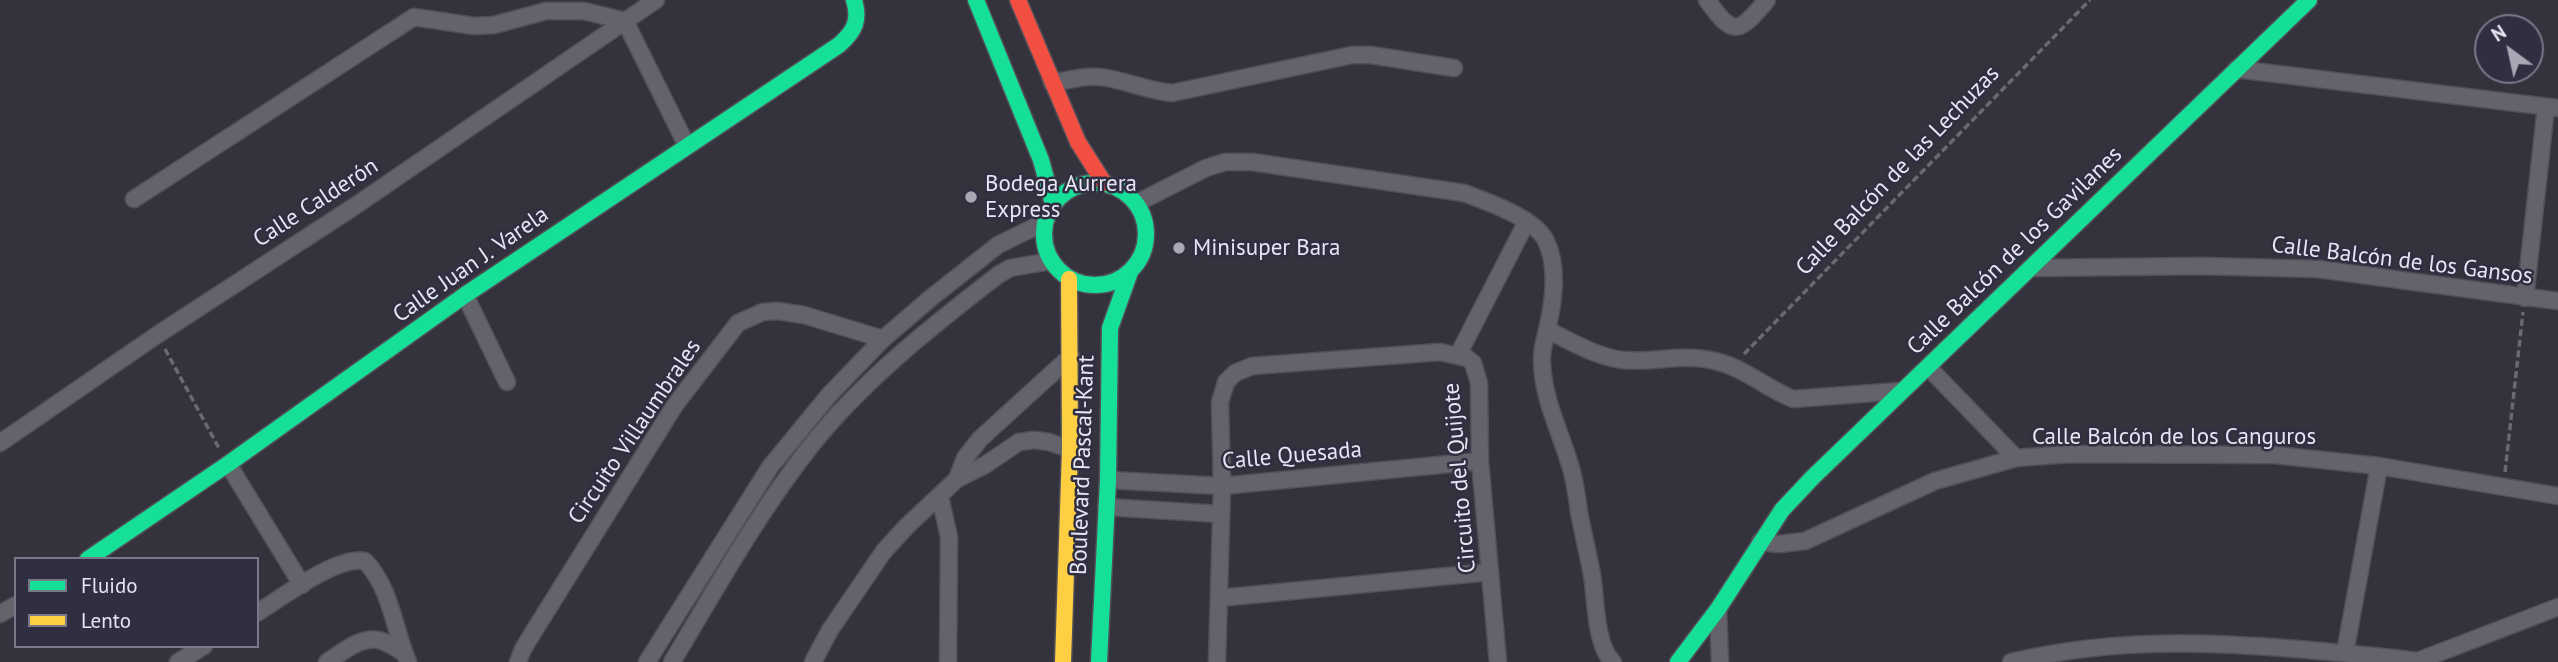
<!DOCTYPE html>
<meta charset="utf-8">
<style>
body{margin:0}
#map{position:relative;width:2558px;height:662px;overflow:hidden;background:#34323d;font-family:"PT Sans",sans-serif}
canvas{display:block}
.legend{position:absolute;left:14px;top:557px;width:245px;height:91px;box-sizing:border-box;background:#302e41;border:2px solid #797888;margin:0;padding:9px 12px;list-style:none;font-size:21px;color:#e6e6f2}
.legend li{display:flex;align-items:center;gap:14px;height:35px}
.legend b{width:35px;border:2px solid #797888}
.north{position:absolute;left:2474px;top:14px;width:70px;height:70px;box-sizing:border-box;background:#302e41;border:2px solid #797888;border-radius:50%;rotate:327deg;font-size:19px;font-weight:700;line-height:28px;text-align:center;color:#e6e6f2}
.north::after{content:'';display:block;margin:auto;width:24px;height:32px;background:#a8a7b3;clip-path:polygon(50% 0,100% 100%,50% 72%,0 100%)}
</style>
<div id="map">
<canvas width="2558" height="662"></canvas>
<ul class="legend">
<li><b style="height:9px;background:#16e098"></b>Fluido</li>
<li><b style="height:9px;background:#ffcf43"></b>Lento</li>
</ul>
<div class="north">N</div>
</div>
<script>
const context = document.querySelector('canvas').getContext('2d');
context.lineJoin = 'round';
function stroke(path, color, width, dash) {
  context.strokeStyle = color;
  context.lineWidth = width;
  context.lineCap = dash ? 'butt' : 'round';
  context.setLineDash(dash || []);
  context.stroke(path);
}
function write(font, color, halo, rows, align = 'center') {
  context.font = font + ' "PT Sans",sans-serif';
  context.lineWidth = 5;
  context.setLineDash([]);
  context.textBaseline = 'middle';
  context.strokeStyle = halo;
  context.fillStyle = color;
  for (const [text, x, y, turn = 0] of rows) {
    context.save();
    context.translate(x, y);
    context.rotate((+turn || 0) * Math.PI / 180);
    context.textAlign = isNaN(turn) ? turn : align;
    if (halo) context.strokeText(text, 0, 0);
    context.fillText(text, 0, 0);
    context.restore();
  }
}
const street = new Path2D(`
 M1707,0c27,38 32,33 60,0
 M2236,69l322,39
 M1052,83c18,-3 36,-9 55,-5 22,4 43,13 65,15l180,-38h19l83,13
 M134,199l280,-182 60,9 20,-1 52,-14h38l41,10 62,125
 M1137,203l69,-35 19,-6h27l212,31c22,8 71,25 82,48 12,24 8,59 2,84 -2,13 -7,24 -6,37 1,37 18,69 28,103 5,15 7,31 9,47 4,21 9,42 13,63 4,23 3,71 21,87
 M2032,268l170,-2 116,3 240,32
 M465,295l42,87
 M2525,298l21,-191
 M1547,330c24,11 49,27 76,30 31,3 60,-7 92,1 30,7 50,27 78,38l107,-8
 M1458,355l68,-132
 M1928,367l88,91
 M0,443l157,-108 198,-129 301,-206
 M228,464l74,121
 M957,479l8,-21 15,-19 91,-83
 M1108,480l114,6 258,-25
 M940,497l9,40 -1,125
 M1106,507l115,7
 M1760,542l19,2 26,-3 130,-60 81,-23 53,-4 206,1 104,11 179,30
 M1219,598l271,-26
 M1718,609l2,53
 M257,613c26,-16 79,-57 108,-52 26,27 29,68 43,101
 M0,614l16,-9
 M2345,653l34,-187
 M178,662l26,-16
 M327,662c15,-9 33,-26 52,-22 8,2 18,9 25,13
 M518,662l5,-13 16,-26 136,-218 63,-82 25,-11 15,-1 26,4 79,24
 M647,662l123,-195 60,-73 53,-55 49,-42 66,-52 47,-23
 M672,662c45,-75 87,-151 141,-219 53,-65 119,-117 185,-168l12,-7 41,-7
 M813,662l17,-32 54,-79 23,-25 50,-47 28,-14 34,-23 15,-2 15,2 21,7
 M1217,662l5,-176 -2,-84 6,-20 9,-9 17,-7 188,-14 27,6 6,5 6,20 1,78 18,201
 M2011,662c97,-23 187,-21 286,-13 42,4 85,7 127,13
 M2415,662l143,-55`);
const fast = new Path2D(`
 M976,0l65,160 12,44
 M1044 234a51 51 0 1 1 102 0a51 51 0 1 1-102 0Z
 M88,559l140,-95 237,-169 374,-250c16,-14 21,-25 15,-45
 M1099,662l9,-182 2,-152 20,-56
 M1678,662l40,-53 64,-99 31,-33 496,-477`);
const slow = new Path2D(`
 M1063,662l7,-213 -1,-170`);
const jam = new Path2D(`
 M1018,0l60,142 26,41`);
stroke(street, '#515059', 19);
stroke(fast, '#515059', 19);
stroke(slow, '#515059', 19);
stroke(jam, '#515059', 19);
stroke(new Path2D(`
 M165,349l55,101
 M1744,354l346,-354
 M2505,472l18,-160`), '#6a6870', 3.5, [7, 3.5]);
stroke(street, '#64636b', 16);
stroke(fast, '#16e098', 16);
stroke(slow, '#ffcf43', 16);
stroke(jam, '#f24e42', 16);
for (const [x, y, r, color] of [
 [971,197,7,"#a8a7b3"],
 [1179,248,7,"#a8a7b3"]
]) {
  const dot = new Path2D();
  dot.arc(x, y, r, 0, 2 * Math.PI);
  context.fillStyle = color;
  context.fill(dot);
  stroke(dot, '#302e41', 2.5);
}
write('23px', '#e6e6f2', '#302e41', [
 ["Calle Balcón de las Lechuzas",1898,171,-46],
 ["Calle Calderón",316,203,-33],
 ["Calle Balcón de los Gavilanes",2015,251,-44],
 ["Calle Balcón de los Gansos",2402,261,7],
 ["Calle Juan J. Varela",471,265,-35],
 ["Circuito Villaumbrales",635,432,-56],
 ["Calle Balcón de los Canguros",2174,437],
 ["Calle Quesada",1292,456,-5],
 ["Boulevard Pascal-Kant",1083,465,-88],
 ["Circuito del Quijote",1460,478,-95]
]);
write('23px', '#e6e6f2', '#302e41', [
 ["Bodega Aurrera",985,184],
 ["Express",985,210],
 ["Minisuper Bara",1193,248]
], 'left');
</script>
